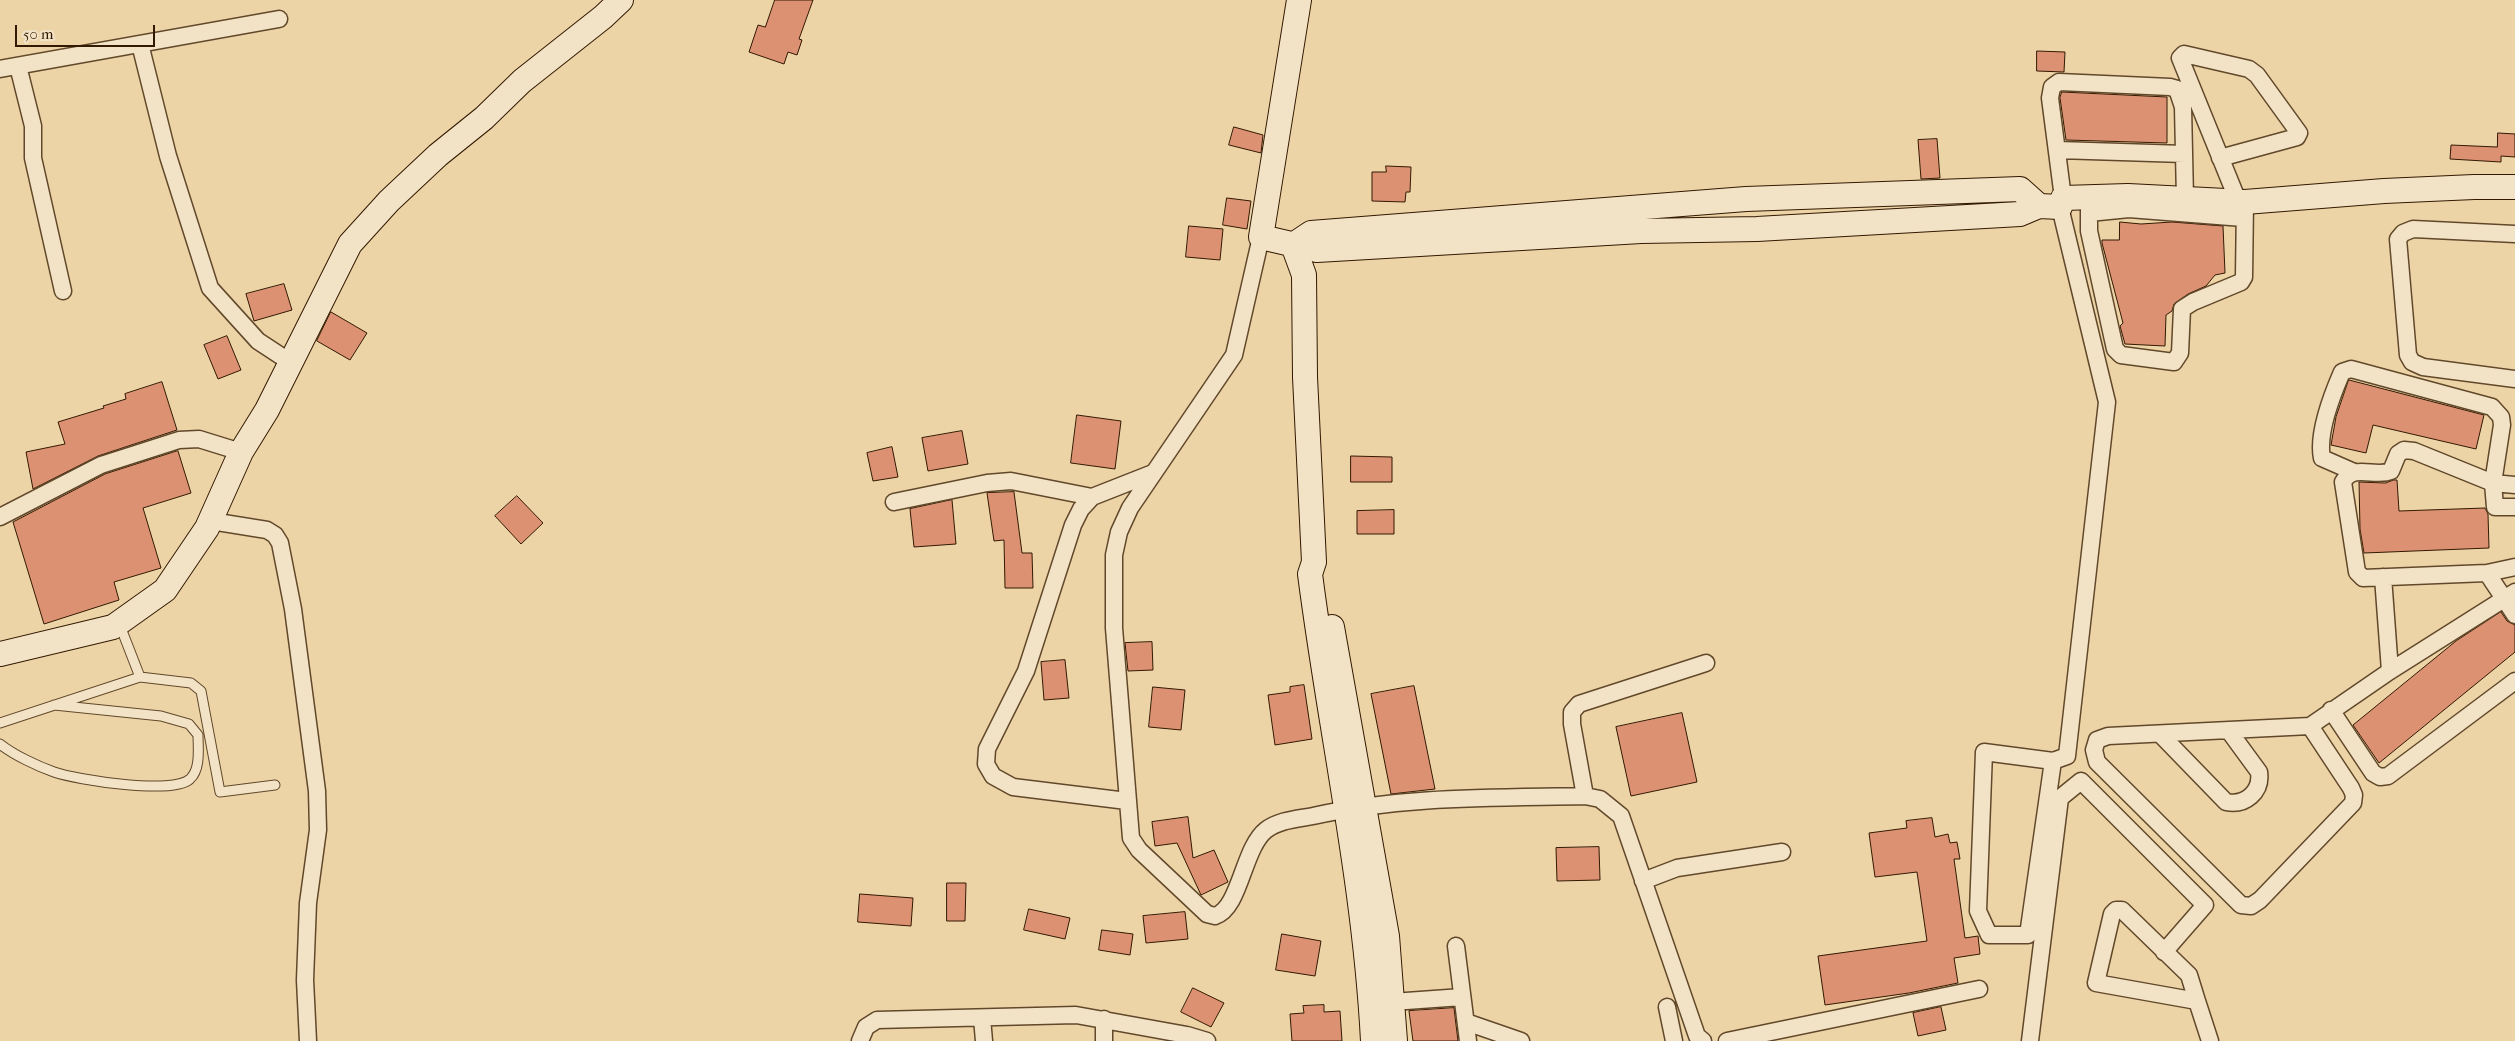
<!DOCTYPE html>
<style>
body{margin:0}
#map{position:relative;width:2515px;height:1041px;overflow:hidden;background:#edd4a7;font-family:"IM FELL French Canon",serif}
canvas{display:block}
.scale{position:absolute;left:15px;top:25px;width:140px;height:22px;box-sizing:border-box;border:2px solid #321901;border-top:0;padding-left:6px;font-size:15px;line-height:18px;white-space:nowrap;color:#321901;-webkit-text-stroke:4px #f3e3c6;paint-order:stroke}
</style>
<div id="map">
<canvas width="2515" height="1041"></canvas>
<div class="scale">50 m</div>
</div>
<script>
const context = document.querySelector('canvas').getContext('2d');
context.lineJoin = 'round';
function paint(path, color) {
  context.fillStyle = color;
  context.fill(path, 'evenodd');
}
function stroke(path, color, width, dash) {
  context.strokeStyle = color;
  context.lineWidth = width;
  context.lineCap = dash ? 'butt' : 'round';
  context.setLineDash(dash || []);
  context.stroke(path);
}
const building = new Path2D(`
 M775,0h38l-14,39 3,1 -5,15 -9,-3 -4,12 -35,-12 9,-27 7,2z
 M2037,51l28,1 -1,20 -27,-1z
 M2062,92l105,5v46l-101,-3 -6,-42z
 M1234,127l29,8 -2,18 -32,-8z
 M2498,133l17,1v23l-14,-1v6l-51,-3 1,-14 46,2z
 M1937,139l3,39 -19,1 -3,-39z
 M1386,166l25,1 -1,25h-4l-1,10 -33,-1v-29h14z
 M1227,198l24,3 -4,28 -24,-4z
 M2120,222l21,2 31,-2 51,4 2,47 -10,2 -9,11 -18,8 -14,10 -2,7 -6,4 -1,31 -40,-2 -5,-18 3,-3 -21,-80v-3h17z
 M1189,226l34,3 -3,31 -34,-3z
 M284,284l8,26 -38,11 -8,-27z
 M331,312l36,21 -17,27 -33,-19z
 M227,336l14,34 -23,9 -14,-34z
 M2349,380l135,35 -8,34 -103,-24 -7,28 -35,-8 5,-28z
 M162,382l15,48 -79,26 -65,33 -7,-37 39,-8 -7,-22 46,-14 -1,-2 23,-7 -1,-5z
 M1077,415l44,6 -6,48 -44,-6z
 M962,431l6,33 -40,7 -6,-33z
 M892,447l6,30 -25,4 -6,-28z
 M178,451l13,42 -48,15 18,60 -47,14 5,18 -75,24 -31,-102 92,-48z
 M1351,456l41,1v25h-41z
 M2394,480h3l2,31 86,-3 3,6 1,34 -125,5 -4,-24 -1,-47 26,1z
 M1014,492l8,61h10l1,35h-28l-1,-48 -10,1 -7,-48z
 M517,496l26,27 -22,21 -26,-28z
 M952,500l4,44 -42,3 -4,-38z
 M1394,510v24h-37v-23z
 M2501,612l6,9 8,4v27l-136,111 -26,-38 103,-84z
 M1152,642l1,28 -25,1 -3,-28z
 M1065,660l4,38 -25,2 -3,-38z
 M1304,685l8,54 -37,6 -7,-50 22,-3v-5z
 M1414,686l21,103 -44,5 -20,-100z
 M1153,687l32,3 -4,40 -32,-3z
 M1682,713l15,69 -66,14 -15,-69z
 M1188,817l5,41 21,-8 14,32 -27,13 -24,-52 -22,3 -3,-24z
 M1932,818l3,19 13,-3 2,9 7,-1 3,17h-6l11,79 13,-2 2,18 -26,4 4,25 -49,10 -84,12 -7,-49 109,-15 -10,-69 -42,5 -6,-44 38,-5 -1,-7z
 M1599,847l1,33 -43,1 -1,-33z
 M947,883h19l-1,38h-18z
 M860,894l53,4 -2,28 -53,-4z
 M1029,909l41,9 -5,21 -41,-9z
 M1185,912l3,27 -42,4 -3,-27z
 M1102,930l31,4 -3,21 -31,-5z
 M1282,934l39,7 -6,35 -39,-6z
 M1193,988l31,15 -13,24 -30,-15z
 M1324,1005v7l16,-1 2,30h-50l-2,-27 14,-1 -1,-7z
 M1941,1007l5,23 -28,6 -5,-23z
 M1454,1008l4,33h-45l-4,-30z`);
paint(building, '#dc9172');
stroke(building, '#321901', 1);
const lane = new Path2D(`
 M119,623l21,54 51,6 10,8 19,101 55,-7
 M0,723l140,-46
 M0,744c14,11 37,22 54,28 23,8 120,23 136,7 11,-10 8,-31 8,-44l-9,-11 -28,-8 -107,-11`);
const street = new Path2D(`
 M140,44l28,112 42,132 48,53 32,21
 M18,66l15,60v32l30,133
 M0,69l279,-50
 M2058,150l126,4
 M2220,158l77,-21 2,-4 -42,-58 -8,-6 -65,-15 -4,4 58,143
 M2089,197v34l26,118 6,6 53,7 6,-9 2,-44 11,-7 48,-20 3,-5 1,-75
 M2063,198l-13,-100 2,-11 7,-5 111,5 7,2 6,18 2,92
 M2089,213l40,-4 114,9
 M2515,234l-102,-5 -10,4 -5,6 10,116 4,7 11,5 92,12
 M1261,237l-27,118 -104,153 -11,24 -5,23v73l17,210 8,12 68,64 8,2c25,-7 28,-68 51,-86 13,-10 31,-11 47,-14 89,-20 181,-18 272,-20l15,3 21,17 76,220 6,5
 M2354,472l-32,-14c-5,-24 10,-63 20,-86l9,-3 141,38 9,10 1,8 -9,58 2,24h20
 M894,502l93,-19 24,-2 81,16
 M0,517l101,-52 78,-25 20,-1 42,13
 M211,521l56,9 8,5 5,8 13,66 24,182 1,39 -10,73 -3,77 3,61
 M2515,567l-28,6 28,42
 M2487,573l-124,5 -6,-6 -14,-90c10,-19 32,-4 48,-11l7,-17 6,-4 10,1 79,32 22,2
 M2383,577l7,94
 M2331,710l42,63 7,4 8,-1 127,-95
 M2310,726l41,62 3,7 -1,8 -93,97 -9,6 -10,-1 -144,-143 -3,-12 3,-10 11,-4 202,-10 80,-55 125,-79
 M2160,734l66,68c19,4 36,-10 33,-30l-30,-41
 M2053,761l-69,-9 -6,159 11,24h39l25,-174 14,-5 40,-354 -47,-195
 M1585,796l-13,-72v-12l7,-8 127,-41
 M1127,801l-114,-14 -20,-11 -7,-12 1,-15 39,-78 47,-146 8,-16 11,-12 61,-24
 M1643,881l34,-13 105,-16
 M2116,910h6l67,65 8,26 -101,-18 16,-69z
 M1456,946l12,95
 M2197,1001l13,40
 M1392,1002l70,-5
 M1667,1007l7,34
 M982,1018l2,23
 M1104,1019v22
 M1466,1022l55,19
 M860,1041l6,-14 11,-7 199,-5 111,20 20,6
 M1727,1041l252,-52
 M2030,1041l30,-243 21,-17 124,124 -41,47`);
const secondary = new Path2D(`
 M1299,0l-38,237 56,13 324,-19 116,-2 263,-15 19,-8 21,1 3,-9 65,-2 117,6 139,-11 90,-4h41
 M1293,245l11,30 1,102 9,185 -4,12c20,156 55,310 63,467
 M1293,245l18,-12 435,-34 274,-10 19,17
 M1332,627l55,309 8,105
 M0,654l113,-27 52,-37 42,-62 34,-76 26,-42 83,-166 39,-43 49,-46 46,-37 38,-37 81,-64 18,-17`);
stroke(lane, '#61482a', 11);
stroke(street, '#61482a', 19);
stroke(secondary, '#321901', 26);
stroke(lane, '#f3e3c6', 9);
stroke(street, '#f3e3c6', 16);
stroke(secondary, '#f3e3c6', 24);
</script>
